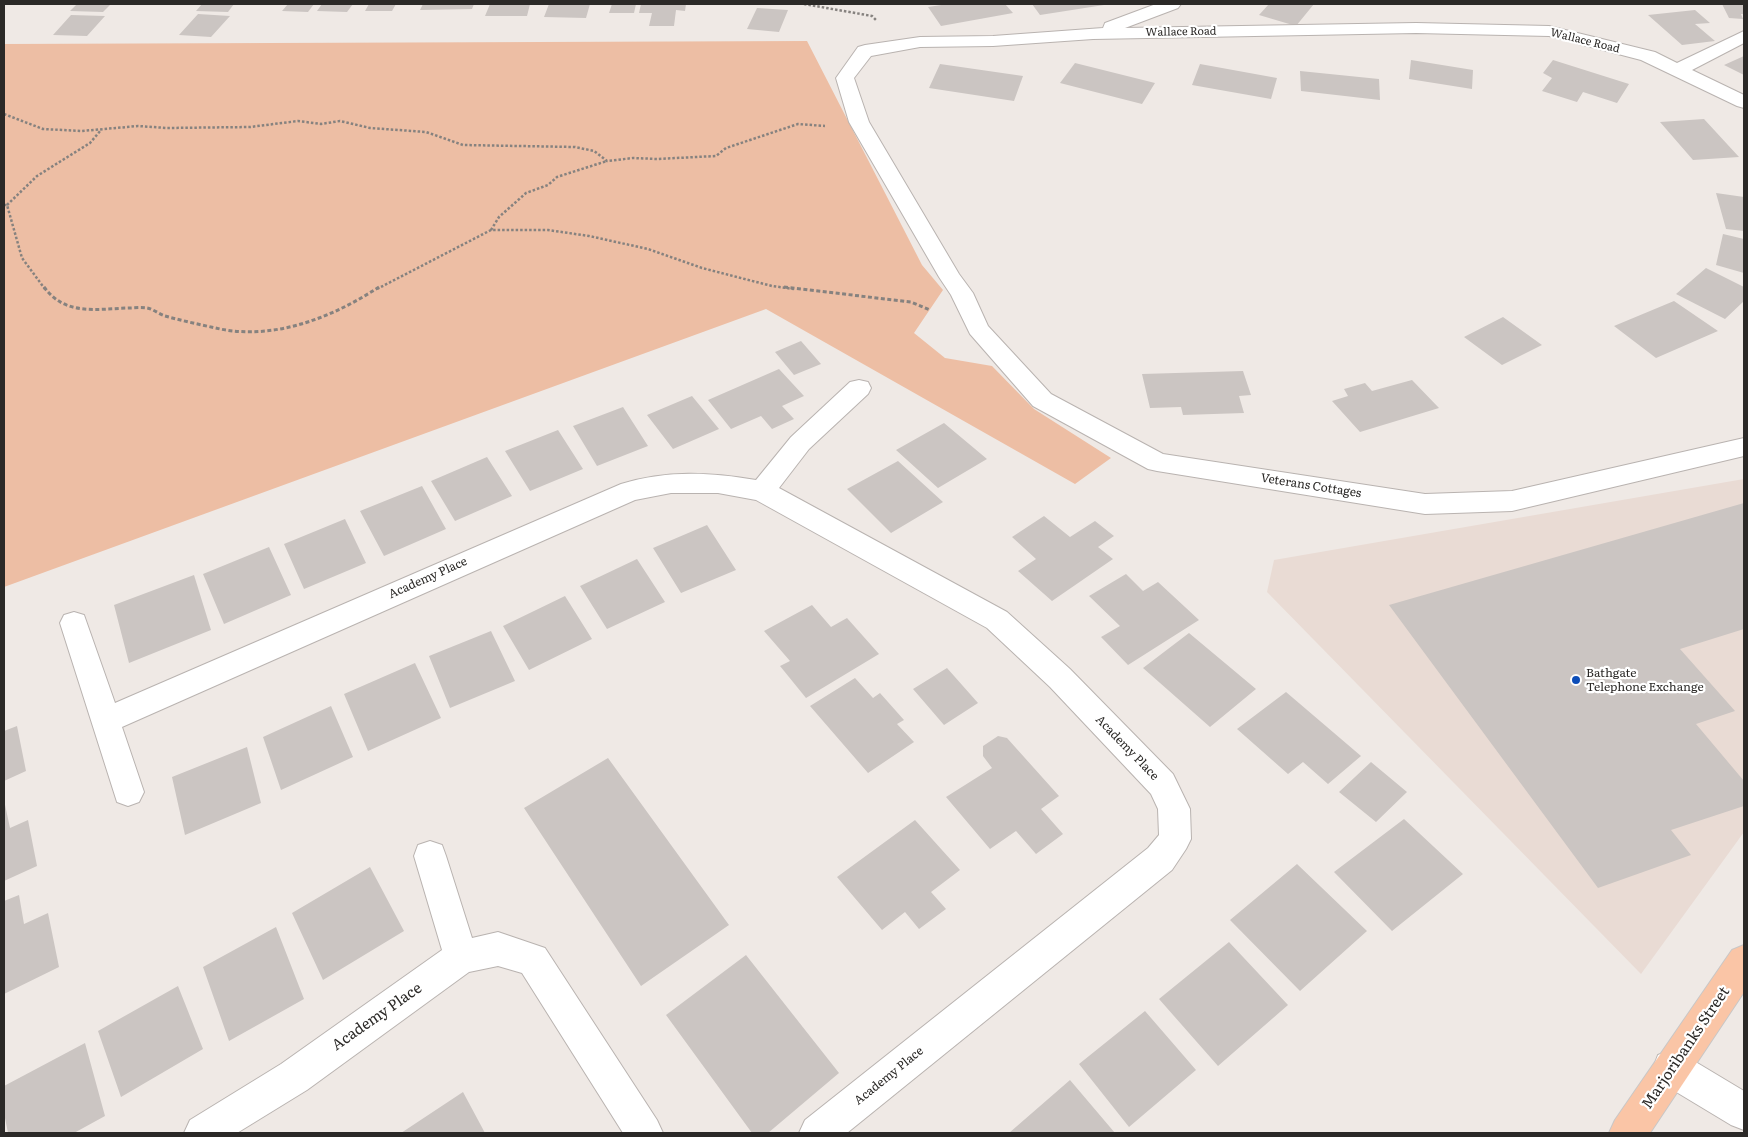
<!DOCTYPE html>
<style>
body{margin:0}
#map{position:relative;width:1748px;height:1137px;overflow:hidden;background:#efe9e5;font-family:Literata,serif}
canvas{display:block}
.frame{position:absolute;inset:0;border:5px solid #2b2927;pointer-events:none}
</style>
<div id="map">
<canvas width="1748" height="1137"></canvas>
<div class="frame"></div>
</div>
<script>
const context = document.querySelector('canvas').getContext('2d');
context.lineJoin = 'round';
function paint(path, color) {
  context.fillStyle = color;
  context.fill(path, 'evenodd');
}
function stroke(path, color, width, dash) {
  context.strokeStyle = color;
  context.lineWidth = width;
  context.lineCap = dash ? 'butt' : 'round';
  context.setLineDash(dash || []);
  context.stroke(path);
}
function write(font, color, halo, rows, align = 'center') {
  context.font = font + ' Literata,serif';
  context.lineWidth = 4.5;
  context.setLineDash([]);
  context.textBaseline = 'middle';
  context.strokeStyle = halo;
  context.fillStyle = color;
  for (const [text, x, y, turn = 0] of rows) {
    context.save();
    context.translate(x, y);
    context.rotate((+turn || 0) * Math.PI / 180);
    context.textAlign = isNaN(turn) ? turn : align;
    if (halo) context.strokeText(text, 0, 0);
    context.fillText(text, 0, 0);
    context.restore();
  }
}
paint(new Path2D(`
 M1744,479v353l-103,142 -374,-382 7,-32z`), '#e9dbd4');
paint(new Path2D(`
 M807,41l115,224 21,25 -29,43 31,25 47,8 42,43 77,49 -36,26 -309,-175 -762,278v-543z`), '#edbea4');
paint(new Path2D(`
 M77,4h34l-8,8 -33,-1z
 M202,4h32l-6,8 -32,-1z
 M288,4h26l-6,8 -26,-1z
 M322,4h31l-6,8 -30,-1z
 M369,4h27l-4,7h-27z
 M423,4h51l-2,5 -52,1z
 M490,4h40l-3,12h-42z
 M549,4h41l-4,14 -42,-1z
 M612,4h24l-2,9h-25z
 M641,4h45l-1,7 -9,-1 -2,16h-25l3,-13h-13z
 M948,4h57l8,9 -72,13 -13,-19z
 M1032,4h72v1l-64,10z
 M1269,4h45l-18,22 -37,-11z
 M1722,4h22v10h-3l2,5 -14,-1z
 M757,8l31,2 -9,22 -32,-3z
 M1695,10l15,13 -15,1 20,17 -33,4 -34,-30z
 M198,14l32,2 -19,21 -32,-2z
 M71,15l34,1 -18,20 -34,-1z
 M1744,56v19l-20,-10z
 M1411,60l62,10 -1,19 -63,-10z
 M1553,60l76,24 -12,19 -34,-11 -6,10 -35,-11 10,-13 -9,-5z
 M1075,63l80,20 -13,21 -82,-21z
 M940,64l83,12 -9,25 -85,-13z
 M1200,64l77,14 -6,21 -79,-14z
 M1300,71l79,8 1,21 -79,-9z
 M1704,119l35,38 -46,3 -33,-38z
 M1716,193l28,4v34l-18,-2z
 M1723,234l21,5v34l-28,-8z
 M1706,268l38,19v14l-19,18 -49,-25z
 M1674,301l44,30 -62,27 -42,-32z
 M1503,317l39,28 -40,20 -38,-28z
 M801,341l20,23 -27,11 -19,-23z
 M779,369l25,27 -22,10 12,13 -22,10 -11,-13 -30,13 -23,-29z
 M1243,371l8,24 -12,1 5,17 -61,2 -2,-8 -31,1 -8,-34z
 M1412,380l27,28 -79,24 -28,-31 16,-5 -4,-7 21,-6 7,8z
 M692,396l27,33 -46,20 -26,-34z
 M623,407l25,39 -51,20 -24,-40z
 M944,423l43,36 -49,29 -42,-38z
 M558,430l25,39 -53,22 -25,-40z
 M487,457l25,39 -57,25 -24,-40z
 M898,461l45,41 -52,31 -44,-44z
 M422,486l24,43 -62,27 -24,-45z
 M1744,503v126l-64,20 55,62 -39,13 48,57v25l-73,24 20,25 -93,33 -209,-283z
 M1044,516l26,21 25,-16 19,15 -16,11 15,12 -61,42 -34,-30 18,-12 -24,-22z
 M345,519l21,44 -62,26 -20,-45z
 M707,525l29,45 -55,23 -28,-45z
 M269,547l22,48 -67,29 -21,-50z
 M637,559l28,43 -58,27 -27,-43z
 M1126,574l17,17 15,-9 41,38 -71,45 -27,-28 19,-11 -31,-30z
 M194,575l17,55 -82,33 -15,-58z
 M565,596l27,43 -63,31 -26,-44z
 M812,605l19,22 16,-9 32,36 -73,44 -26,-32 10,-5 -26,-30z
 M491,631l24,50 -65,27 -21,-52z
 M1189,633l67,56 -46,38 -67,-59z
 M415,663l26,55 -73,33 -24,-57z
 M947,668l31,35 -34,22 -31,-36z
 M855,678l18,20 7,-5 24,27 -7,4 17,18 -46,31 -58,-67z
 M1286,692l75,64 -33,28 -25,-22 -15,12 -51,-45z
 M331,706l22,51 -72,33 -18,-53z
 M17,726l9,45 -22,10v-50z
 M998,736l9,2 52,58 -18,13 22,25 -27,20 -20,-23 -26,18 -44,-52 46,-29 -9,-12v-10z
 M247,747l14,56 -76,32 -13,-58z
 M608,758l121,167 -88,61 -117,-178z
 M1371,762l36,30 -31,30 -37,-30z
 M4,800l6,28 18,-8 9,46 -33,15z
 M1404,819l59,55 -71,57 -58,-59z
 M915,820l45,50 -29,22 15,17 -27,20 -14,-17 -23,18 -45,-53z
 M1297,864l70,67 -67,60 -70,-71z
 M370,867l34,64 -81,49 -31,-67z
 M19,895l5,29 24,-11 11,54 -55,27v-93z
 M276,927l28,72 -75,42 -26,-74z
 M1229,942l59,63 -70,61 -59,-67z
 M746,955l93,118 -71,60h-16l-86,-118z
 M178,986l25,63 -82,48 -23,-66z
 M1145,1011l51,59 -67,57 -50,-63z
 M85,1043l20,73 -31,17h-66l-4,-20v-27z
 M1070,1080l45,53h-106z
 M463,1092l22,41h-84z`), '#cbc5c2');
const minor = new Path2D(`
 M1156,4h25l-3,4 -53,20 291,-5 133,3 106,26 22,11 67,-32v12l-52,27 52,25v13l-7,-2 -96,-46 -92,-24 -133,-3 -323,6 -100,7 -73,1 -49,9 -17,22 15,44 90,152 14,19 15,33 63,68 112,60 262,40 87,-3 232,-53v18l-232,55 -87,3 -268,-43 -9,-2 -115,-63 -63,-72 -19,-39 -12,-18 -90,-155 -13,-44 22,-31 7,-2 55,-8 73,-1 110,-8 2,-5z
 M859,380l9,2 3,6 -3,6 -59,55 -30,39 228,124 63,57 103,105 17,35 1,30 -5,10 -14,21 -325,263h-48l6,-13 343,-272 11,-13 -1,-26 -7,-15 -101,-107 -63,-59 -231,-128 -38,-7h-47l-36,7 -513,227 22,65 -5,10 -11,4 -11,-4 -57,-179 4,-8 10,-3 10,3 31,88 506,-219c46,-14 88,-12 135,-4l35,-43 59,-55z
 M430,841l12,4 4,11 26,82 26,-6 47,16 112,172 6,13h-40l-101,-160 -24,-7 -29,6 -162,118 -70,43h-53l6,-13 91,-56 161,-114 -28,-94 4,-11z
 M1671,1050l13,5 60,36v39l-13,-5 -73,-44 -5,-13 5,-13z`);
const major = new Path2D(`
 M1744,945v47l-94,141h-41l6,-13 117,-170z`);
stroke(minor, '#b9b3b0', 2);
stroke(major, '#c8c7c7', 2);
stroke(new Path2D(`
 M804,4l68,12 4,4
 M4,114l39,15 39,2 56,-5 29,2 83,-1 48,-6 23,3 19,-3 30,7 56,4 37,13 112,2 19,4 13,10 26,-3 24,1 59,-3 10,-8 72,-24 27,2
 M4,205h3l15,53 23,31
 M7,205l30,-29 53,-33 11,-13
 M491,230l8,-13 27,-24 22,-8 9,-8 50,-16
 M377,289l114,-59h57l41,6 59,13 54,19 70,18 22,3`), '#86827f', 2.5, [2.5, 2]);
stroke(new Path2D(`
 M44,287c21,29 52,22 84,21 6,0 13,-1 19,0 6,1 12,6 18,8 18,5 37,9 55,13 56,11 113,-12 159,-42
 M784,287l127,15 19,8`), '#86827f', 3, [4, 2.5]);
paint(minor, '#fff');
paint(major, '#fac5a6');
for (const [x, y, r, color] of [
 [1576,680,5,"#0c4db8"]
]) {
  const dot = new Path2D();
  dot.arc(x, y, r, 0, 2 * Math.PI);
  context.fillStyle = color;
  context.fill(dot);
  stroke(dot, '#fff', 2);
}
write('11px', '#2b2927', '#fff', [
 ["Wallace Road",1181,32,-1],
 ["Wallace Road",1585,41,14]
]);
write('12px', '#2b2927', '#fff', [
 ["Veterans Cottages",1311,486,9],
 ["Academy Place",428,578,-24],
 ["Academy Place",1127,748,46],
 ["Academy Place",889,1076,-39]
]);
write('12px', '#2b2927', '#fff', [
 ["Bathgate",1586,673],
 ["Telephone Exchange",1586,687]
], 'left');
write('15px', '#2b2927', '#fff', [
 ["Academy Place",377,1017,-35],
 ["Marjoribanks Street",1686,1048,-56]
]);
</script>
